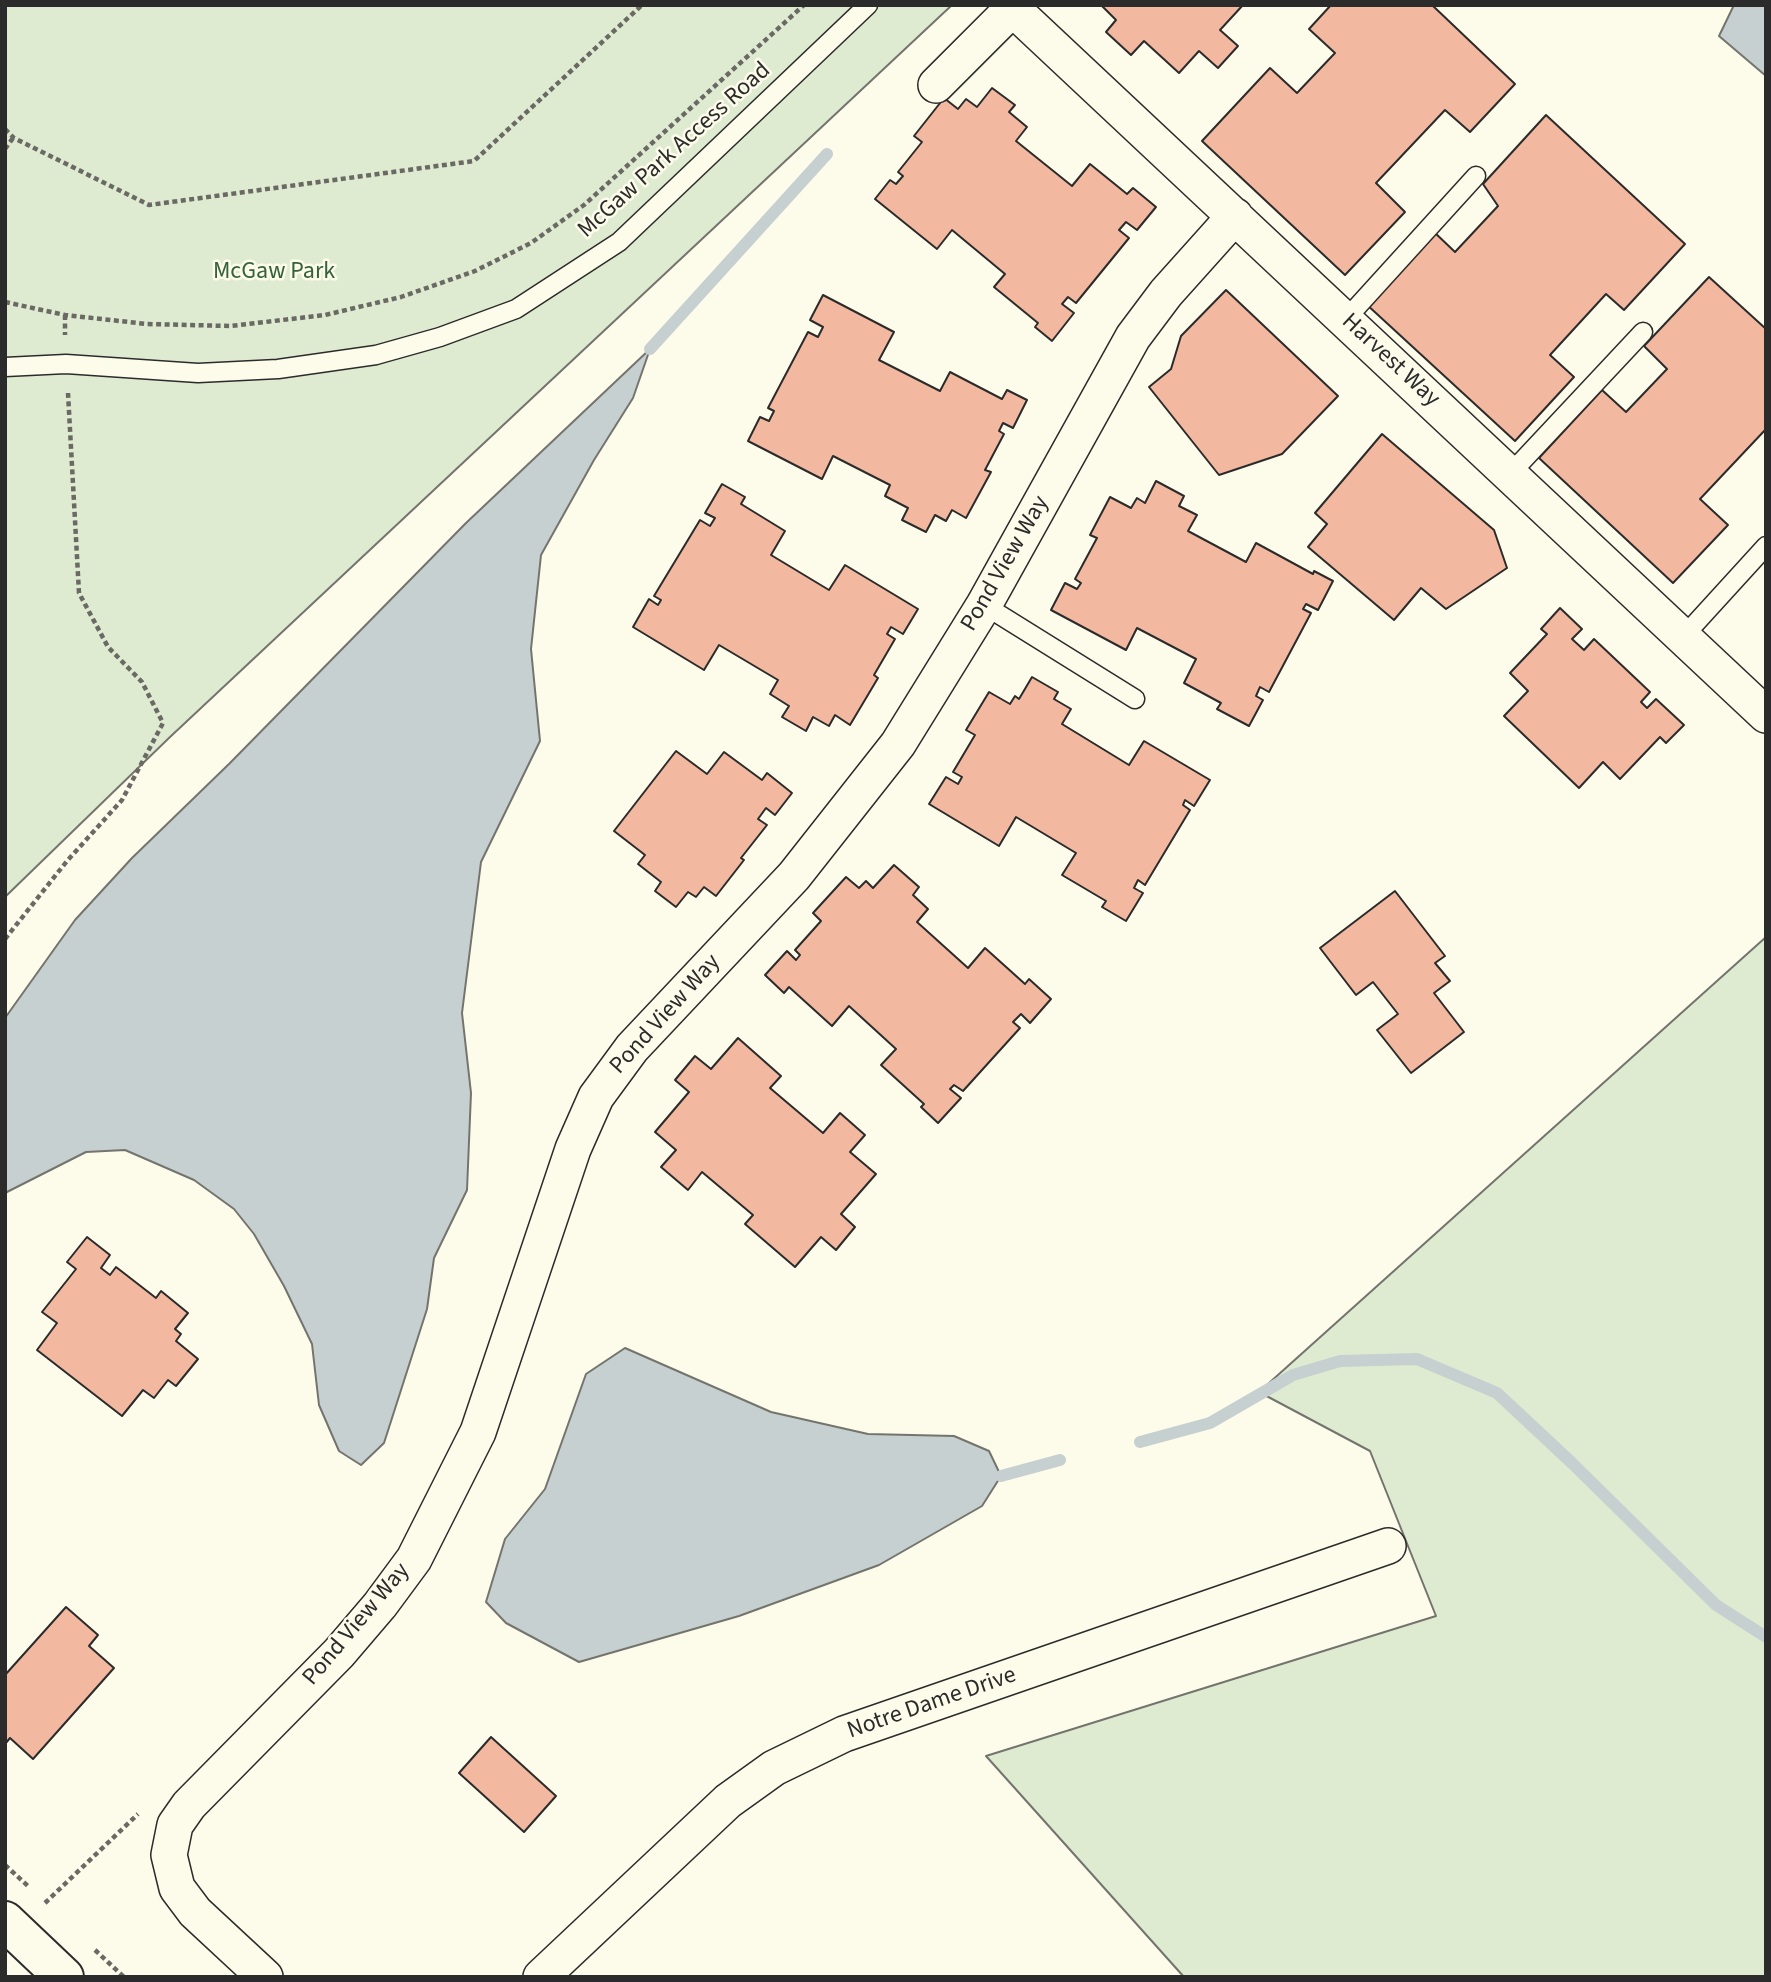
<!DOCTYPE html>
<style>
body{margin:0}
#map{position:relative;width:1771px;height:1982px;overflow:hidden;background:#fdfbea;font-family:"Source Sans 3",sans-serif}
canvas{display:block}
.frame{position:absolute;inset:0;border:7px solid #2b2b2b;pointer-events:none}
</style>
<div id="map">
<canvas width="1771" height="1982"></canvas>
<div class="frame"></div>
</div>
<script>
const context = document.querySelector('canvas').getContext('2d');
context.lineJoin = 'round';
function paint(path, color) {
  context.fillStyle = color;
  context.fill(path, 'evenodd');
}
function stroke(path, color, width, dash) {
  context.strokeStyle = color;
  context.lineWidth = width;
  context.lineCap = dash ? 'butt' : 'round';
  context.setLineDash(dash || []);
  context.stroke(path);
}
function write(font, color, halo, rows, align = 'center') {
  context.font = font + ' "Source Sans 3",sans-serif';
  context.lineWidth = 5;
  context.setLineDash([]);
  context.textBaseline = 'middle';
  context.strokeStyle = halo;
  context.fillStyle = color;
  for (const [text, x, y, turn = 0] of rows) {
    context.save();
    context.translate(x, y);
    context.rotate((+turn || 0) * Math.PI / 180);
    context.textAlign = isNaN(turn) ? turn : align;
    if (halo) context.strokeText(text, 0, 0);
    context.fillText(text, 0, 0);
    context.restore();
  }
}
const green = new Path2D(`
 M5,5h947l-782,732 -165,160z
 M1766,937v1040h-582l-198,-221 450,-140 -66,-165 -111,-59z`);
paint(green, '#deebd1');
stroke(green, '#74746e', 2);
const water = new Path2D(`
 M1734,5h32v71l-47,-40z
 M650,349l-17,49 -39,62 -53,95 -10,94 9,92 -59,121 -19,151 9,80 -4,97 -33,68 -7,51 -43,134 -23,22 -22,-14 -20,-46 -7,-61 -28,-58 -30,-52 -20,-25 -40,-29 -69,-30 -39,2 -81,41v-175l70,-98 57,-62 97,-94 237,-241z
 M625,1348l146,64 97,22 86,2 35,15 12,25 -19,30 -103,59 -140,51 -160,46 -73,-39 -20,-21 19,-63 40,-50 41,-115z`);
paint(water, '#c7d0d0');
stroke(water, '#74746e', 2);
stroke(new Path2D(`
 M650,349l177,-195
 M1140,1442l70,-19 83,-48 47,-14 77,-2 80,34 76,71 143,141 50,32
 M1001,1476l59,-16`), '#c7d0d0', 12);
const building = new Path2D(`
 M1101,5h142l-23,25 18,16 -20,22 -19,-17 -20,22 -35,-32 -13,14 -25,-23 10,-12z
 M1331,5h101l83,79 -45,48 -25,-22 -69,73 29,29 -60,63 -143,-134 68,-73 27,25 38,-40 -26,-24z
 M992,88l23,17 -6,7 18,15 -11,14 56,45 18,-22 37,30 6,-6 23,19 -19,23 -11,-8 -7,8 10,8 -53,65 -8,-6 -6,7 12,9 -22,28 -17,-14 3,-4 -44,-36 11,-13 -53,-44 -15,19 -62,-50 15,-19 6,4 7,-8 -5,-4 24,-30 -8,-6 30,-38 14,11 8,-10 11,8z
 M1546,115l139,129 -61,66 -18,-16 -56,61 24,22 -59,64 -150,-138 67,-73 23,22 43,-46 -15,-22z
 M1709,277l57,52v100l-66,70 28,26 -55,58 -134,-125 63,-68 24,22 41,-43 -23,-23z
 M1226,290l112,106 -56,58 -63,21 -70,-88 22,-18 10,-33z
 M823,295l71,37 -15,28 61,31 10,-19 52,27 5,-9 20,10 -14,28 -10,-5 -4,8 5,3 -19,36 6,2 -25,46 -14,-8 -6,11 -11,-6 -9,17 -24,-12 6,-12 -23,-12 5,-11 -57,-29 -11,23 -74,-38 12,-24 9,4 5,-10 -6,-3 40,-76 10,5 5,-10 -13,-7z
 M1382,434l112,96 13,38 -61,41 -25,-21 -27,32 -86,-73 19,-23 -12,-11z
 M1156,481l28,15 -5,10 18,9 -9,16 58,31 10,-19 57,31 1,-3 19,10 -15,29 -12,-6 -3,5 8,4 -42,79 -9,-5 -4,9 7,4 -14,26 -32,-17 4,-6 -37,-20 12,-24 -59,-31 -11,22 -75,-40 14,-27 12,6 4,-6 -6,-4 22,-41 -7,-3 20,-38 21,11 6,-10 8,5z
 M722,484l23,13 -4,7 44,27 -14,24 58,35 16,-25 73,44 -15,25 -12,-7 -4,7 8,5 -21,36 4,3 -28,47 -15,-10 -6,11 -16,-9 -7,14 -24,-14 7,-11 -19,-12 8,-14 -59,-35 -15,25 -71,-43 16,-28 9,6 3,-5 -7,-4 46,-76 10,6 5,-8 -10,-5z
 M1560,608l22,21 -10,10 12,11 10,-11 56,53 -9,10 6,6 9,-9 28,26 -18,18 -6,-6 -40,42 -17,-17 -24,26 -75,-72 24,-25 -18,-18 37,-39 -6,-5z
 M1032,677l26,15 -4,7 17,10 -9,15 67,41 15,-24 66,39 -16,26 -9,-6 -2,5 7,5 -45,75 -7,-5 -4,8 9,5 -17,28 -24,-14 4,-6 -44,-26 14,-22 -60,-36 -17,29 -70,-42 17,-27 12,7 4,-7 -9,-5 22,-37 -9,-5 23,-38 21,12 5,-8 4,3z
 M676,751l31,23 17,-22 38,28 5,-7 25,20 -17,22 -9,-7 -8,11 9,6 -26,33 3,2 -28,36 -12,-9 -8,10 -8,-5 -12,15 -21,-16 6,-9 -23,-18 7,-9 -31,-24z
 M894,865l25,22 -6,8 15,14 -11,13 51,46 17,-20 40,36 4,-5 22,20 -21,24 -9,-9 -8,8 7,6 -57,63 -9,-6 -4,4 11,9 -23,25 -17,-16 3,-3 -43,-39 15,-16 -47,-43 -17,20 -43,-39 -5,6 -19,-18 22,-24 9,9 4,-5 -5,-5 26,-29 -8,-8 33,-36 13,11 7,-7 7,7z
 M1395,891l50,65 -10,7 15,18 -16,12 30,39 -53,41 -34,-43 21,-16 -25,-32 -17,13 -36,-47z
 M738,1038l43,38 -11,12 53,45 17,-20 25,22 -15,17 26,22 -35,40 14,13 -19,23 -15,-13 -26,30 -50,-43 8,-9 -51,-43 -14,18 -27,-23 15,-17 -21,-18 34,-40 -14,-12 20,-24 16,13z
 M87,1237l23,18 -9,13 9,7 6,-8 40,31 5,-7 27,22 -13,16 6,5 -5,7 22,18 -22,27 -8,-6 -14,18 -11,-8 -21,26 -85,-66 20,-27 -15,-11 34,-43 -9,-7z
 M66,1607l32,28 -9,11 25,22 -81,91 -23,-21 -5,6v-69z
 M491,1737l65,59 -32,36 -65,-59z`);
paint(building, '#f2b8a0');
stroke(building, '#2b2b2b', 2);
const service = new Path2D(`
 M1346,319l130,-143
 M5,367l61,-3 132,9 80,-4 98,-14 64,-18 76,-28 103,-67 249,-237
 M1510,474l133,-142
 M984,605l151,94
 M1683,637l83,-91`);
const minor = new Path2D(`
 M1013,9l753,706
 M936,85l80,-80
 M265,1977l-70,-65 -18,-24 -8,-33 6,-30 14,-20 150,-152 41,-48 34,-46 64,-127 95,-283 23,-52 36,-49 162,-172 104,-132 86,-139 149,-268 33,-44 69,-77
 M541,1977l187,-176 46,-33 70,-34 544,-188`);
const secondary = new Path2D(`
 M5,1921l59,56`);
stroke(service, '#2b2b2b', 21);
stroke(minor, '#2b2b2b', 38);
stroke(secondary, '#2b2b2b', 42);
stroke(new Path2D(`
 M5,129l9,9 135,67 325,-44 168,-156
 M5,149l8,-11
 M5,302l60,13 82,9 84,2 94,-11 76,-18 74,-26 56,-28 53,-38 220,-200
 M65,315v20
 M5,939l62,-78 55,-61 41,-77 -21,-41 -34,-35 -29,-54 -11,-200
 M5,1865l23,21
 M45,1903l93,-89
 M95,1950l29,27`), '#6a6964', 4.5, [5, 3.5]);
stroke(service, '#fdfbea', 18);
stroke(minor, '#fdfbea', 35);
stroke(secondary, '#fdfbea', 38);
write('24px', '#2b2b2b', '#fdfbea', [
 ["McGaw Park Access Road",675,151,-42],
 ["Harvest Way",1390,361,43],
 ["Pond View Way",1006,564,-60],
 ["Pond View Way",666,1015,-48],
 ["Pond View Way",357,1625,-50],
 ["Notre Dame Drive",932,1704,-19]
]);
write('24px', '#34623c', '#fdfbea', [
 ["McGaw Park",274,273]
]);
</script>
